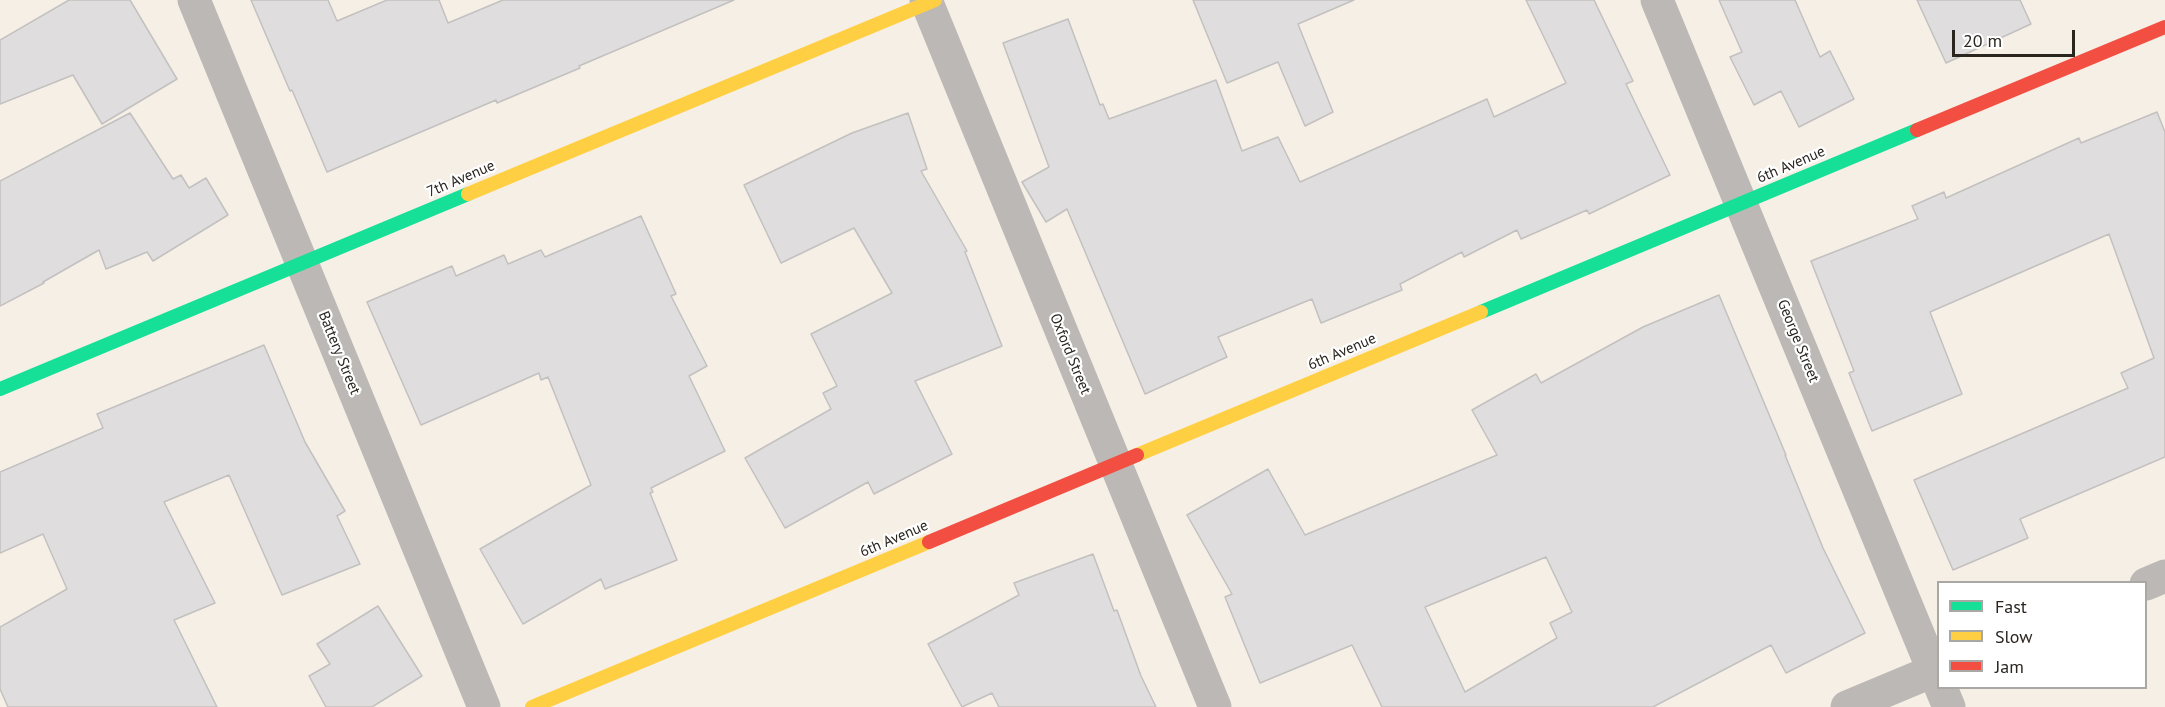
<!DOCTYPE html>
<style>
body{margin:0}
#map{position:relative;width:2165px;height:707px;overflow:hidden;background:#f6efe6;font-family:"PT Sans",sans-serif}
canvas{display:block}
.legend{position:absolute;left:1937px;top:581px;width:210px;height:108px;box-sizing:border-box;background:#fff;border:2px solid #aaa8a5;margin:0;padding:8px 10px;list-style:none;font-size:18px;color:#2a251f}
.legend li{display:flex;align-items:center;gap:12px;height:30px}
.legend b{width:30px;border:2px solid #aaa8a5}
.scale{position:absolute;left:1952px;top:30px;width:123px;height:27px;box-sizing:border-box;border:3px solid #2a251f;border-top:0;padding-left:8px;font-size:18px;line-height:21px;white-space:nowrap;color:#2a251f;-webkit-text-stroke:4px #fff;paint-order:stroke}
</style>
<div id="map">
<canvas width="2165" height="707"></canvas>
<ul class="legend">
<li><b style="height:8px;background:#16e098"></b>Fast</li>
<li><b style="height:8px;background:#ffcf43"></b>Slow</li>
<li><b style="height:8px;background:#f24e42"></b>Jam</li>
</ul>
<div class="scale">20 m</div>
</div>
<script>
const context = document.querySelector('canvas').getContext('2d');
context.lineJoin = 'round';
function paint(path, color) {
  context.fillStyle = color;
  context.fill(path, 'evenodd');
}
function stroke(path, color, width, dash) {
  context.strokeStyle = color;
  context.lineWidth = width;
  context.lineCap = dash ? 'butt' : 'round';
  context.setLineDash(dash || []);
  context.stroke(path);
}
function write(font, color, halo, rows, align = 'center') {
  context.font = font + ' "PT Sans",sans-serif';
  context.lineWidth = 4.5;
  context.setLineDash([]);
  context.textBaseline = 'middle';
  context.strokeStyle = halo;
  context.fillStyle = color;
  for (const [text, x, y, turn = 0] of rows) {
    context.save();
    context.translate(x, y);
    context.rotate((+turn || 0) * Math.PI / 180);
    context.textAlign = isNaN(turn) ? turn : align;
    if (halo) context.strokeText(text, 0, 0);
    context.fillText(text, 0, 0);
    context.restore();
  }
}
const building = new Path2D(`
 M69,0h61l47,79 -75,45 -29,-49 -73,29v-64z
 M251,0h77l9,21 50,-21h52l9,23 55,-23h231l-155,66 1,2 -83,35 -1,-3 -169,72 -35,-82 -2,1z
 M1193,0h161l-56,24 35,88 -28,14 -27,-64 -51,21z
 M1526,0h68l39,81 -7,3 44,91 -81,39 -2,-4 -66,29 -4,-9 -53,27 -2,-5 -62,32 2,6 -81,33 -9,-24 -94,38 9,20 -82,37 -78,-185 -21,13 -24,-40 27,-15 -46,-124 65,-24 32,86 3,-1 6,15 107,-39 26,71 36,-14 22,45 187,-83 7,18 72,-34z
 M1719,0h76l25,57 10,-6 24,48 -55,28 -18,-36 -27,14 -24,-48 12,-5z
 M1917,0h103l11,24 -85,39z
 M2157,112l8,20v325l-145,62 8,19 -75,32 -39,-90 214,-92 -7,-15 33,-15 -45,-124 -179,78 32,82 -90,37 -23,-58 5,-2 -43,-110 107,-42 -6,-13 32,-14 2,6 133,-60 2,5z
 M130,113l43,66 8,-4 8,13 17,-10 22,37 -75,46 -6,-9 -41,17 -7,-19 -56,32 1,1 -44,23v-125z
 M908,113l19,56 -6,2 46,80 -2,1 37,94 -87,35 37,73 -78,40 -6,-12 -83,46 -40,-70 86,-49 -8,-16 14,-7 -26,-52 81,-41 -38,-65 -73,35 -37,-78 108,-52z
 M641,216l35,78 -5,2 36,70 -18,10 36,75 -74,37 2,4 -3,1 27,67 -72,29 -4,-10 -78,45 -43,-75 111,-64 -43,-108 -7,3 -2,-7 -118,52 -54,-123 85,-36 4,10 48,-21 4,9 33,-14 4,7z
 M1719,295l67,160h-1l38,93 42,85 -79,40 -15,-28 -118,62h-271l-30,-62 -92,38 -35,-86 7,-3 -45,-79 81,-46 37,66 192,-80 -25,-45 64,-36 5,9 102,-56zM1546,557l26,55 -22,11 7,15 -92,54 -40,-85z
 M264,345l41,97 40,69 -8,5 23,48 -78,31 -53,-120 -65,27 51,101 -41,17 43,87h-209l-8,-18v-62l67,-38 -24,-55 -43,19v-81l103,-44 -6,-14z
 M1093,554l21,57 3,-1 24,66 15,31h-157l-7,-14 -30,14 -34,-63 91,-49 -5,-12z
 M378,606l44,70 -50,31h-46l-17,-31 21,-12 -13,-20z`);
paint(building, '#e0ddde');
stroke(building, '#c3c0c0', 1.5);
stroke(new Path2D(`
 M194,0l290,707
 M926,0l289,707
 M1657,0l281,682
 M2146,584l19,-8
 M1941,688l8,19
 M1847,707l91,-38`), '#bcb8b6', 33);
stroke(new Path2D(`
 M1481,312l436,-182
 M0,389l468,-195`), '#16e098', 14);
stroke(new Path2D(`
 M468,194l467,-194
 M1137,455l344,-143
 M532,707l397,-165`), '#ffcf43', 14);
stroke(new Path2D(`
 M1917,130l248,-103
 M929,542l208,-87`), '#f24e42', 14);
write('15px', '#2a251f', '#fff', [
 ["6th Avenue",1791,165,-23],
 ["7th Avenue",461,179,-23],
 ["George Street",1798,341,68],
 ["6th Avenue",1342,352,-23],
 ["Battery Street",339,353,68],
 ["Oxford Street",1070,354,68],
 ["6th Avenue",894,539,-23]
]);
</script>
